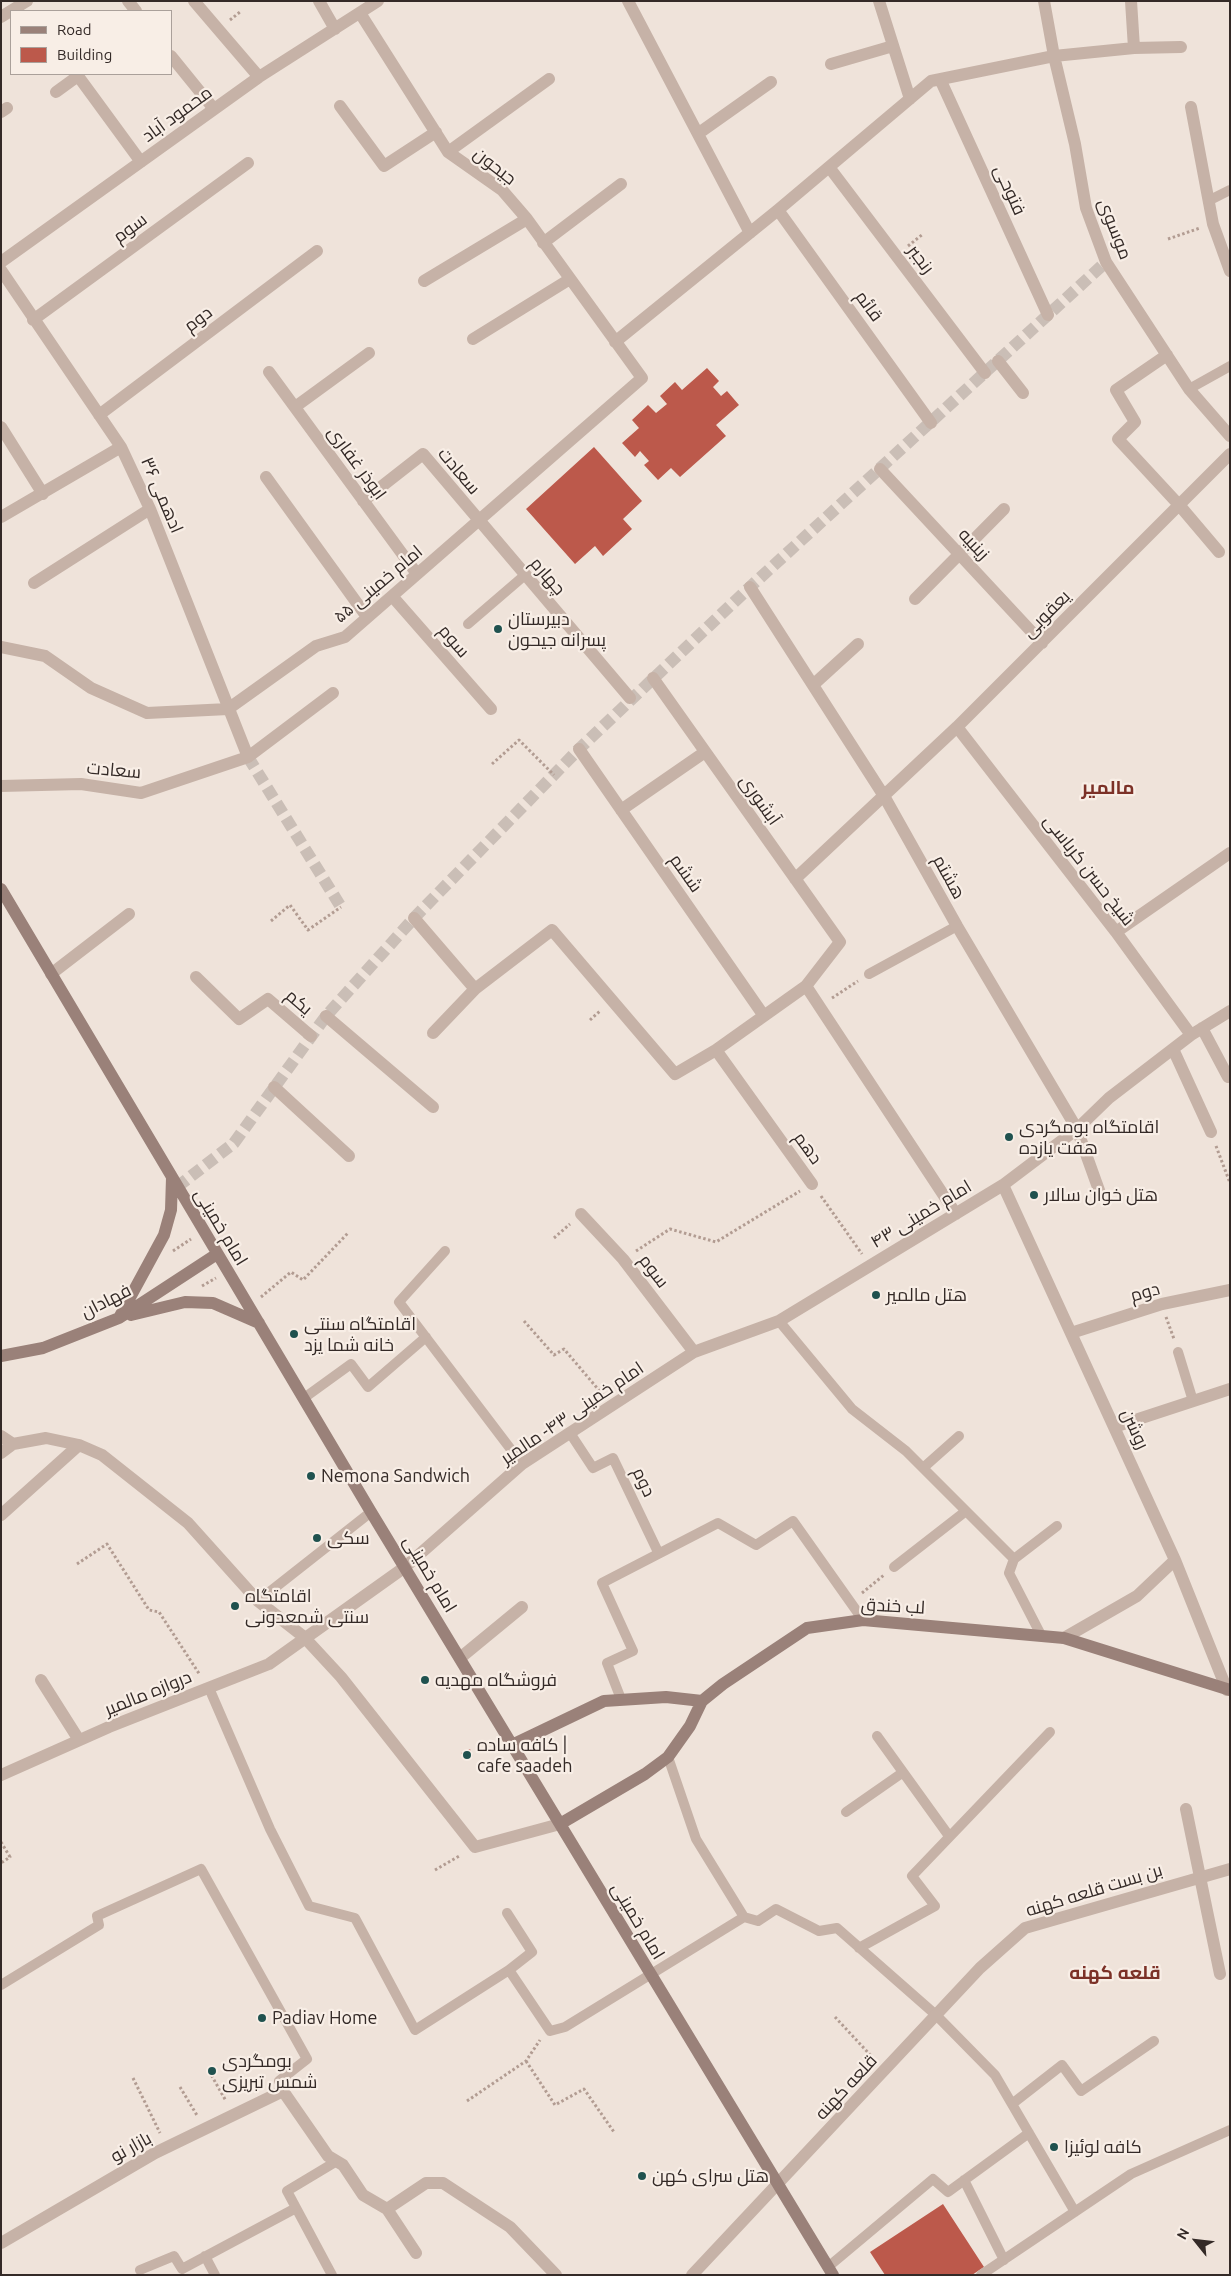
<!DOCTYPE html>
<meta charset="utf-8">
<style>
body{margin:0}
#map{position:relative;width:1231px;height:2276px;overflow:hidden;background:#efe3da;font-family:Ubuntu,sans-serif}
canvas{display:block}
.frame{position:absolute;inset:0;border:2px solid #342a27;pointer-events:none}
.legend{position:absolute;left:10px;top:10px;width:162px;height:65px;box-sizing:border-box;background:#f8eee6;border:1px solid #aaa09a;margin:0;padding:6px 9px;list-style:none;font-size:15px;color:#342a27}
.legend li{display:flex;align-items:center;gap:10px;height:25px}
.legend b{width:25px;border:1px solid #aaa09a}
.north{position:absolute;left:1171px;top:2216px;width:50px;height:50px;-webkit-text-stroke:4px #f8eee6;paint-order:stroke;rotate:299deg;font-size:14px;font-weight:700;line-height:20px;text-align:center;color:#342a27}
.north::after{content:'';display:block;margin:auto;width:18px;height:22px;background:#342a27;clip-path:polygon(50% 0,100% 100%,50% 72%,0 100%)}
</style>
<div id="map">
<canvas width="1231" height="2276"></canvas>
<div class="frame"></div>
<ul class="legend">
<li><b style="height:6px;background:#9a8179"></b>Road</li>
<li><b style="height:14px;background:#bc594b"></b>Building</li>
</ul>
<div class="north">N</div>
</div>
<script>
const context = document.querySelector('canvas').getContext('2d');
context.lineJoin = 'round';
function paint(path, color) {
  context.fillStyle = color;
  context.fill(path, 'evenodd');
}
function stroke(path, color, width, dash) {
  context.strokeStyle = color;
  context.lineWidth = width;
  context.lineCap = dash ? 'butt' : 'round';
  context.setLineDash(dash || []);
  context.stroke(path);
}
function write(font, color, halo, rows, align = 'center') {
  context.font = font + ' Ubuntu,Cairo,sans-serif';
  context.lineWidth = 4.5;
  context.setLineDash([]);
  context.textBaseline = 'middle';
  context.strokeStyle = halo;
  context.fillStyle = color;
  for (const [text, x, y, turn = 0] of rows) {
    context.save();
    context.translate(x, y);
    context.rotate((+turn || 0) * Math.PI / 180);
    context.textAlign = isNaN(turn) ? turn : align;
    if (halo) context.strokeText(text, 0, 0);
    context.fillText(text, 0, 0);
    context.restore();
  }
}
paint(new Path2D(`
 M707,368l12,13 -6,6 8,9 6,-5 12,14 -23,20 10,11 -46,41 -9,-9 -13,12 -14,-15 5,-4 -9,-10 -5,6 -13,-14 17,-15 -7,-8 16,-15 8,8 11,-9 -7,-8 15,-14 7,8z
 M594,447l48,54 -19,18 9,10 -29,27 -8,-10 -20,18 -49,-55z
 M470,1749l3,7 -9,3 -3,-6z
 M943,2204l41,63 -12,8h-87l-15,-23z`), '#bc594b');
stroke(new Path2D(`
 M248,757l93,150
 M177,1187l57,-44 92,-127 88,-98 165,-169 171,-162 356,-325`), '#cabeb6', 12, [12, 6]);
stroke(new Path2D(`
 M230,20l10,-8
 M1168,239l32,-11
 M908,246l15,-12
 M492,764l27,-24 35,35
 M271,921l19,-16 18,25 33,-23
 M832,998l26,-17
 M590,1020l10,-9
 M1216,1146l14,37
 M821,1196l41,58
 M554,1238l16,-14
 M173,1251l18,-12
 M636,1251l34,-22 46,13 84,-51
 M202,1286l14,-8
 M261,1297l30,-25 12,8 45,-47
 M1166,1317l8,22
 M524,1321l30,34 10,-6 39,46
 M77,1564l30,-20 42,66 10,2 41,63
 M862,1593l22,-18
 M1,1842l9,15 -9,6
 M435,1870l26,-15
 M835,2017l39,42
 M526,2061l29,44 29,-16 30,43
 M209,2071l17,30
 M133,2078l27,55
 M180,2087l18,30
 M467,2101l59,-40 14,-21`), '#b29c92', 3, [2.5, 2.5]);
stroke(new Path2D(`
 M1208,201l22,-11
 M1189,389l41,-23
 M468,624l57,-49
 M869,974l88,-48
 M445,1251l-46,51 123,162
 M779,1321l73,88 54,42 108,108 -5,14 32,62
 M1178,1352l15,49
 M304,1398l47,-34 17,23 58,-50
 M570,1433l23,35 20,-10 45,94
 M923,1468l36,-32
 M1014,1559l43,-33
 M894,1567l72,-56
 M258,1601l113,-89
 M209,1688l61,141 39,77 46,12 60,112 94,-60 41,61 15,-4 179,-110 14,4 18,-12 43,22 18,-3 99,87 59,60 80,137
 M621,1699l-14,-36 26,-12 -31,-68 116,-60 38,22 37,-24 70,99
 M877,1736l72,100
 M668,1757l28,82 48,78
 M846,1812l56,-39
 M507,1913l25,39 -23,18
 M859,1948l76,-42 -23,-30 138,-144
 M1,1985l98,-60 -2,-9 104,-47 106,190 -28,22 4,10
 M1012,2104l50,-39 19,26 73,-50
 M964,2180l40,80
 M205,2256l10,19
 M828,2267l105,-88 15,13 81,-59
 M140,2270l34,-14 8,13 114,-61
 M332,2275l-45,-84 50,-30
 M981,2275l150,-101 99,-44`), '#c6b2a7', 10);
stroke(new Path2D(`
 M128,1l8,10
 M194,1l65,76
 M319,1l16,28
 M628,1l122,232
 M879,1l31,98
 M1044,1l10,55 21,88 11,64 20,54 83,127 41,47
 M1131,1l3,47
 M1,17l26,-16
 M171,56l43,53
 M831,64l62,-18
 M940,79l108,236
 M56,92l22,-16 63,86
 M340,106l44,60 52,-34
 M1191,107l22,117 17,47
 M1,112l6,-4
 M699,133l72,-51
 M448,152l101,-73
 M829,167l156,206
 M778,210l153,213
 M543,243l78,-59
 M1,262l258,-185 119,-76
 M1,270l120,177 29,62 98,248
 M424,281l103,-62
 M33,320l215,-157
 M473,339l97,-60
 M615,342l163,-132 153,-129 123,-25 80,-8 47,-1
 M1167,355l-51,35 19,32 -17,17 62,67 39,46
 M998,361l25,32
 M269,372l148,202
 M295,407l74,-54
 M99,415l218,-164
 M1,427l42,67
 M880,469l162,174
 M266,477l101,140
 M363,501l60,-47 207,244
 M1,517l120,-70
 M34,583l116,-74
 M750,587l134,209 73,130 120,203 23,64
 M392,596l99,113
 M915,599l89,-90
 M1,647l44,9 46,32 56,25 81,-4 88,-63 29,-9 297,-259 -115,-159 -25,-29 -54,-38 -88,-139
 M813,685l45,-41
 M957,727l159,205 75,103
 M579,749l185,267
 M1,786l80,-2 60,9 107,-36 85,-64
 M621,810l84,-58
 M795,879l162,-152 273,-273
 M414,918l61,71
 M1116,932l114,-79
 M51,974l78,-60
 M196,977l43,42 29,-20 43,37
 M806,986l150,228
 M326,1016l107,91
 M1202,1028l26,49
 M433,1033l42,-44 77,-59 123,144 41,-24 90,-64 34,-44 -187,-264
 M1173,1049l38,83
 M716,1050l96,134
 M274,1087l75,69
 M1003,1185l172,375 52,130
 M581,1214l42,45 71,93
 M1071,1333l91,-29 68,-14
 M1114,1427l116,-38
 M1,1436l12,8 33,-6 33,7 23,10 86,68 70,78 46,36 37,40 134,170 85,-23
 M1,1453l12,-9
 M1,1515l78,-70
 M1064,1638l73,-42 38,-36
 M460,1658l62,-51
 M41,1680l38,60
 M1,1775l108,-48 160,-63 136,-97 117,-103 172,-112 85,-31 224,-136 74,-56 32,-31 82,-63 39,-24
 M1186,1809l34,165
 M387,2209l29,44
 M1,2243l154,-90 128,-62 45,65 15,9 20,30 24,14 39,-26h17l67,44 46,48
 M692,2275l288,-307 45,-40 205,-59`), '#c6b2a7', 12);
stroke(new Path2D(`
 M1,889l370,623 462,763
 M131,1315l54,-13 28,1 46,20
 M120,1316l44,-81 7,-25 1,-32
 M1,1356l42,-8 76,-30 98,-64
 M512,1745l92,-44 62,-4 36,4
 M560,1824l85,-50 23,-17 22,-31 12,-25 21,-17 84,-56 56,-8 201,18 166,52`), '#9a8179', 12);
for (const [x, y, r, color] of [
 [498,629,5,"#20524f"],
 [1009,1137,5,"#20524f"],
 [1034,1195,5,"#20524f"],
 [876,1295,5,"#20524f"],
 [294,1334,5,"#20524f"],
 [311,1476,5,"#20524f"],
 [317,1538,5,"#20524f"],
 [235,1606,5,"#20524f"],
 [425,1680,5,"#20524f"],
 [467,1755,5,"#20524f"],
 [262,2018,5,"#20524f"],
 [212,2071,5,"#20524f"],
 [1054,2147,5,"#20524f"],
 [642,2176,5,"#20524f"]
]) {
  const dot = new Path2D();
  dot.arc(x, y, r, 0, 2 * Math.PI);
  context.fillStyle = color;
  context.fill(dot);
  stroke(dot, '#f8eee6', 2);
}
write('18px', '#342a27', '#f8eee6', [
 ["محمود آباد",177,114,-36],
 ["جیحون",495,166,38],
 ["فتوحی",1010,190,66],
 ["سوم",130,228,-36],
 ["موسوی",1115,229,69],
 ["رنجبر",921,259,53],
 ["قائم",869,306,54],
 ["دوم",198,319,-37],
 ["ابوذر غفاری",357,463,54],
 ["سعادت",459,471,50],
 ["ادهمی ۳۶",162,495,67],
 ["زینبیه",974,544,47],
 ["چهارم",548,576,49],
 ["امام خمینی ۵۵",378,584,-40],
 ["یعقوبی",1046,614,-45],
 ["سوم",454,641,49],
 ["سعادت",114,770,5],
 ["آبشوری",760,800,55],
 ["شیخ حسن کرباسی",1089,870,52],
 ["ششم",686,873,55],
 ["هشتم",949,877,61],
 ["یکم",299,1002,41],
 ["دهم",808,1148,54],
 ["امام خمینی ۴۳",921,1214,-31],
 ["امام خمینی",221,1227,59],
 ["سوم",654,1271,53],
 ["دوم",1145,1292,-16],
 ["فهادان",106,1301,-27],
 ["امام خمینی ۴۳- مالمیر",572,1413,-34],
 ["روشن",1135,1429,65],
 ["دوم",644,1482,65],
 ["امام خمینی",430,1574,59],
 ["لب خندق",893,1606,3],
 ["دروازه مالمیر",148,1693,-22],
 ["بن بست قلعه کهنه",1094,1890,-17],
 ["امام خمینی",638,1921,59],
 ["قلعه کهنه",846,2087,-47],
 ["بازار نو",131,2147,-29]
]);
write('18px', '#342a27', '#f8eee6', [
 ["دبیرستان",508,619],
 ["پسرانه جیحون",508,640],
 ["اقامتگاه بومگردی",1019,1127],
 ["هفت یازده",1019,1148],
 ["هتل خوان سالار",1044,1195],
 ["هتل مالمير",886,1295],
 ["اقامتگاه سنتی",304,1324],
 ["خانه شما یزد",304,1345],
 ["Nemona Sandwich",321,1476],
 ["سکی",327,1538],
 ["اقامتگاه",245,1596],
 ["سنتی شمعدونی",245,1617],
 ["فروشگاه مهدیه",435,1680],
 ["کافه ساده |",477,1745],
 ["cafe saadeh",477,1766],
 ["Padiav Home",272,2018],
 ["بومگردی",222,2061],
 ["شمس تبریزی",222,2082],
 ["کافه لوئیزا",1064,2147],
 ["هتل سرای کهن",652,2176]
], 'left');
write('bold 19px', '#7c3127', '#f8eee6', [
 ["مالمیر",1108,788],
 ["قلعه کهنه",1115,1973]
]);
</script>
